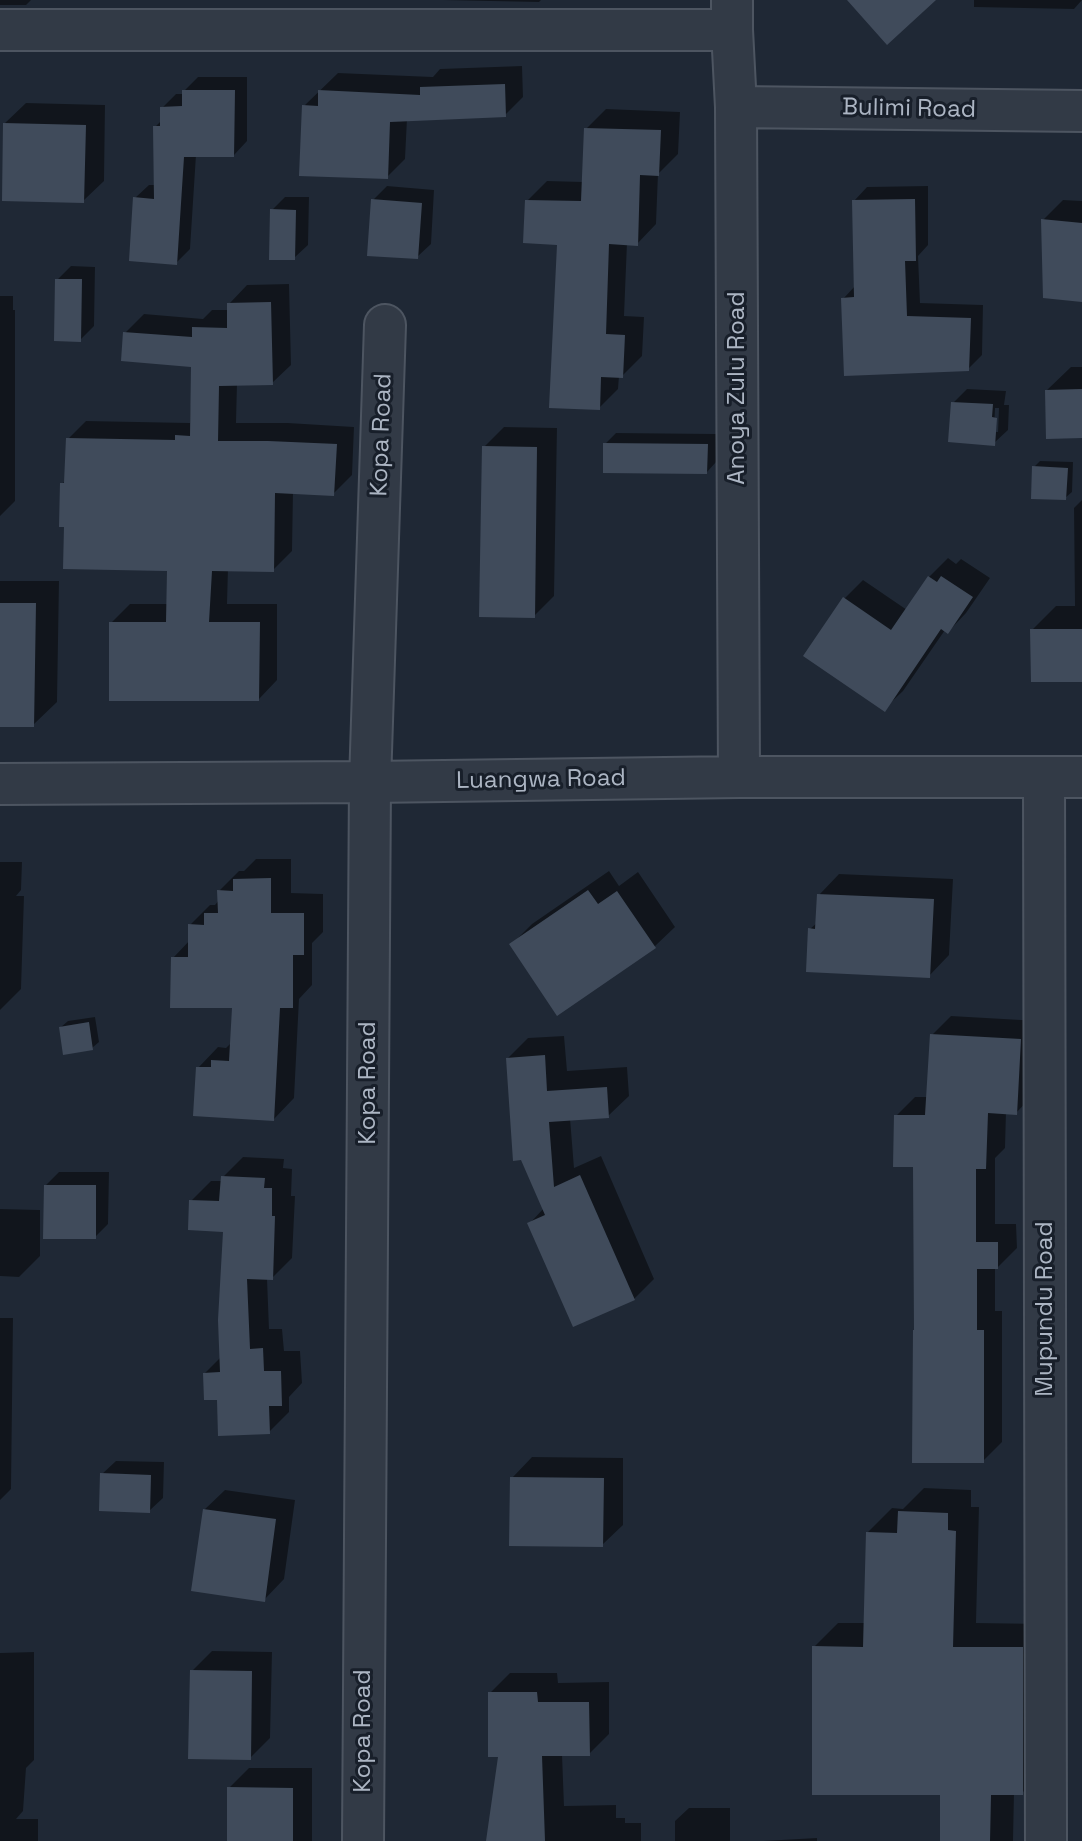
<!DOCTYPE html>
<style>
body{margin:0}
canvas{display:block;background:#1f2835}
</style>
<canvas width="1082" height="1841"></canvas>
<script>
const context = document.querySelector('canvas').getContext('2d');
context.lineJoin = 'round';
function paint(path, color) {
  context.fillStyle = color;
  context.fill(path, 'evenodd');
}
function stroke(path, color, width, dash) {
  context.strokeStyle = color;
  context.lineWidth = width;
  context.lineCap = dash ? 'butt' : 'round';
  context.setLineDash(dash || []);
  context.stroke(path);
}
function write(font, color, halo, rows, align = 'center') {
  context.font = font + ' "Space Grotesk",sans-serif';
  context.lineWidth = 6;
  context.setLineDash([]);
  context.textBaseline = 'middle';
  context.strokeStyle = halo;
  context.fillStyle = color;
  for (const [text, x, y, turn = 0] of rows) {
    context.save();
    context.translate(x, y);
    context.rotate((+turn || 0) * Math.PI / 180);
    context.textAlign = isNaN(turn) ? turn : align;
    if (halo) context.strokeText(text, 0, 0);
    context.fillText(text, 0, 0);
    context.restore();
  }
}
paint(new Path2D(`
 M0,0h31l-5,5h-26z
 M442,0h99l-2,2z
 M974,0h108l-8,9 -100,-2z
 M522,66l1,31 -18,18 -98,4 -2,40 -18,18 -83,-71 34,-33 95,4 7,-8z
 M198,77h49v64l-13,14h-38l-6,94 -14,14 -41,-65 14,-13h7l-1,-58 7,-7v-12l14,-14h8v-3z
 M26,103l79,2 -1,76 -21,20 -78,-78z
 M606,109l74,3 -2,42 -20,20 -2,50 -19,20 -10,-1 -3,73 20,1 -2,39 -20,20h-3l-1,13 -19,19 -40,-165 -32,-42 20,-20 37,1 2,-53z
 M387,186l47,4 -3,54 -14,13 -44,-57z
 M928,186v59l-10,11 2,47 63,2 -1,50 -14,14 -125,-70 12,-13 -1,-85 13,-14z
 M285,197h24l-1,48 -14,13 -22,-48z
 M1063,200l19,1v99l-39,-80z
 M71,266l24,1 -1,59 -14,14 -23,-60z
 M289,284l2,81 -19,18 -35,1 -1,39h52l66,4 -2,48 -19,19 -40,-2 -1,59 -19,19 -45,-1 -1,35h50v76l-18,19 -148,-76 19,-19h39v-35l-103,-44 -4,-41 4,-4 2,-41 18,-18 104,2 3,-58 -68,-32 19,-19 59,5 9,-9h17v-6l18,-19z
 M0,296h13v14h2v191l-15,15z
 M1071,367h11v69l-35,-46z
 M967,389l39,2 -2,14h5l-1,25 -14,13 -41,-40zM995,408h4l-1,24h-4z
 M504,427l53,1 -3,168 -20,20 -50,-169z
 M616,433l101,1v27l-10,11 -102,-28z
 M1040,461l33,1 -1,30 -7,6 -31,-31z
 M1082,500v180l-50,-50 24,-24h19l-1,-98z
 M948,558l8,6 5,-5 29,19 -24,35 -18,19 -3,-2 -42,61 -19,18 -40,-110 19,-19 44,30 22,-33z
 M0,581h59l-2,121 -24,23h-33z
 M256,859h35v34l32,1v38l-11,11v42l-13,14 -5,99 -20,21 -76,-51 20,-21 8,1 6,-6 2,-36 -61,-48 17,-18v-15l20,-20h5l4,-5v-9l20,-20h5z
 M0,862h22l-1,28 -5,6h8l-3,93 -21,21z
 M609,871l10,15 19,-14 37,55 -21,20 -142,-3 20,-20z
 M839,874l114,5 -4,76 -20,21 -119,-47 8,-7 1,-27z
 M951,1016l88,5 -4,72 -19,20 -10,-1 -1,36 -10,10v66h21l1,24 -19,19h-3v44h7v131l-19,19 -68,-296 -19,-49 19,-19h14l3,-62z
 M95,1017l4,25 -7,6 -31,-21 7,-6z
 M564,1036l3,35 60,-4 2,29 -21,20 -38,2 4,50 27,-12 53,123 -20,20 -104,-76 14,-15 -36,-150 20,-20z
 M243,1157l41,2 -1,9 9,1 -1,27h4l-3,62 -20,20h-5l2,51h13l2,22h16l2,32 -13,14v15l-20,20 -50,-35 -14,-24 16,-16 4,-127 -34,-29 20,-20h11l1,-4z
 M59,1172h50l-1,52 -13,13 -49,-52z
 M0,1209l40,1v46l-21,21 -19,-1z
 M0,1318h13l-2,171 -11,11z
 M532,1457l91,1v67l-21,20 -90,-67z
 M116,1461l48,1 -1,36 -14,13 -47,-37z
 M924,1488l47,2v17h8l-3,116 70,1v145l-24,24h-8l-1,48h-71l1,-48 -129,-146 24,-24h28l2,-91 24,-24 11,1z
 M225,1490l70,10 -11,79 -20,21 -60,-90z
 M212,1651l60,1 -2,86 -20,20 -58,-87z
 M34,1652v108l-8,8 -3,43 -7,8h22v22h-38v-188z
 M510,1673h47l1,10 51,-1v52l-20,20h-27l2,52 52,-1v13h9v5h16v18h-153l12,-86 -10,-62z
 M249,1768h63v73h-82l-1,-53z
 M689,1808h41v33h-55v-20z
 M817,1838v3h-54z`), '#0007');
paint(new Path2D(`
 M847,0h89l-49,45z
 M505,84l1,33 -116,5 -2,57 -89,-3 3,-71 16,1v-16l102,5v-8z
 M182,90h53l-1,67h-50l-7,108 -48,-4 4,-64 21,2 -1,-73h7v-19l22,-1z
 M3,123l83,2 -2,78 -82,-2z
 M584,128l77,2 -2,46 -19,-1 -2,71 -29,-2 -3,90 19,1 -2,43 -22,-1 -1,33 -51,-2 8,-163 -34,-2 2,-43 56,1z
 M371,199l51,4 -4,56 -51,-3z
 M915,199l1,62h-11l2,55 64,2 -2,53 -125,5 -3,-78 13,-1 -2,-97z
 M270,209l26,1 -1,50h-26z
 M1041,219l41,4v79l-39,-4z
 M55,279h27l-1,63 -27,-1z
 M271,302l2,83 -54,1 -1,55h50l69,3 -3,52 -59,-3 -1,79 -62,-1 -3,51h51l-1,79h-150v-79h57l1,-51 -104,-2 1,-42h-5l1,-44h4l2,-45 109,2v-5l15,1 1,-69 -70,-6 2,-29 69,5v-10l35,1v-25z
 M1082,389v49l-36,1 -1,-49z
 M951,402l42,2 -1,13 5,1 -2,28 -47,-4z
 M603,443l105,1 -1,30 -104,-1z
 M482,446l55,1 -2,171 -56,-1z
 M1032,466l36,2 -2,32 -35,-1z
 M928,576l9,6 4,-6 32,21 -25,37 -7,-5 -56,83 -82,-56 40,-59 48,33z
 M0,603h36l-2,124h-34z
 M1030,629h52v53h-51z
 M271,878v35h33v42h-11v53h-13l-6,113 -81,-5 3,-49h15v-7l18,1 3,-53h-62l1,-51h17v-33l16,1v-12h14l-1,-23 16,1v-12z
 M588,890l10,14 19,-13 39,57 -99,68 -48,-72z
 M817,894l117,5 -4,79 -124,-6 2,-44 7,1z
 M89,1022l4,28 -30,5 -4,-28z
 M930,1034l91,5 -4,76 -29,-2 -2,56h-10v73h22v27h-21v61h7v133h-72l1,-133h1l-1,-163h-20l1,-52h31z
 M545,1055l2,36 60,-4 2,31 -60,4 5,65 26,-12 55,125 -62,27 -46,-104 18,-8 -24,-55 -8,1 -7,-103z
 M221,1176l44,2 -1,10h8v28h3l-2,64 -26,-1 3,70 13,-1 1,23h17l1,35h-13l1,28 -52,2 -1,-36h-13l-1,-27 17,-1 -2,-52 5,-88 -35,-2 1,-30 30,1z
 M44,1185h52v54h-53z
 M100,1473l51,2 -1,38 -51,-2z
 M510,1477l94,1 -1,69 -94,-1z
 M203,1509l73,10 -11,83 -74,-11z
 M898,1511l50,2v17l8,1 -3,116h70v148h-32l-1,46h-50v-46h-128v-149l51,1 3,-115 31,1z
 M190,1670l62,1 -1,89 -63,-1z
 M488,1692h49l1,10h51l1,54h-48l3,85h-59l12,-84h-10z
 M227,1787l66,1v53h-66z`), '#404b5b');
const minor = new Path2D(`
 M732,0v30l4,77 3,670
 M0,30h732
 M736,107l346,4
 M1044,777l2,1064
 M0,784l370,-2 369,-5h343
 M363,1841l7,-1059 15,-457`);
stroke(minor, '#4d5561', 44);
stroke(minor, '#323a46', 40);
write('24px', '#acb5c3', '#181f2a', [
 ["Bulimi Road",909,109,1],
 ["Anoya Zulu Road",737,388,-90],
 ["Kopa Road",382,435,-88],
 ["Luangwa Road",541,780,-1],
 ["Kopa Road",368,1083,-90],
 ["Mupundu Road",1045,1309,-90],
 ["Kopa Road",363,1731,-90]
]);
</script>
